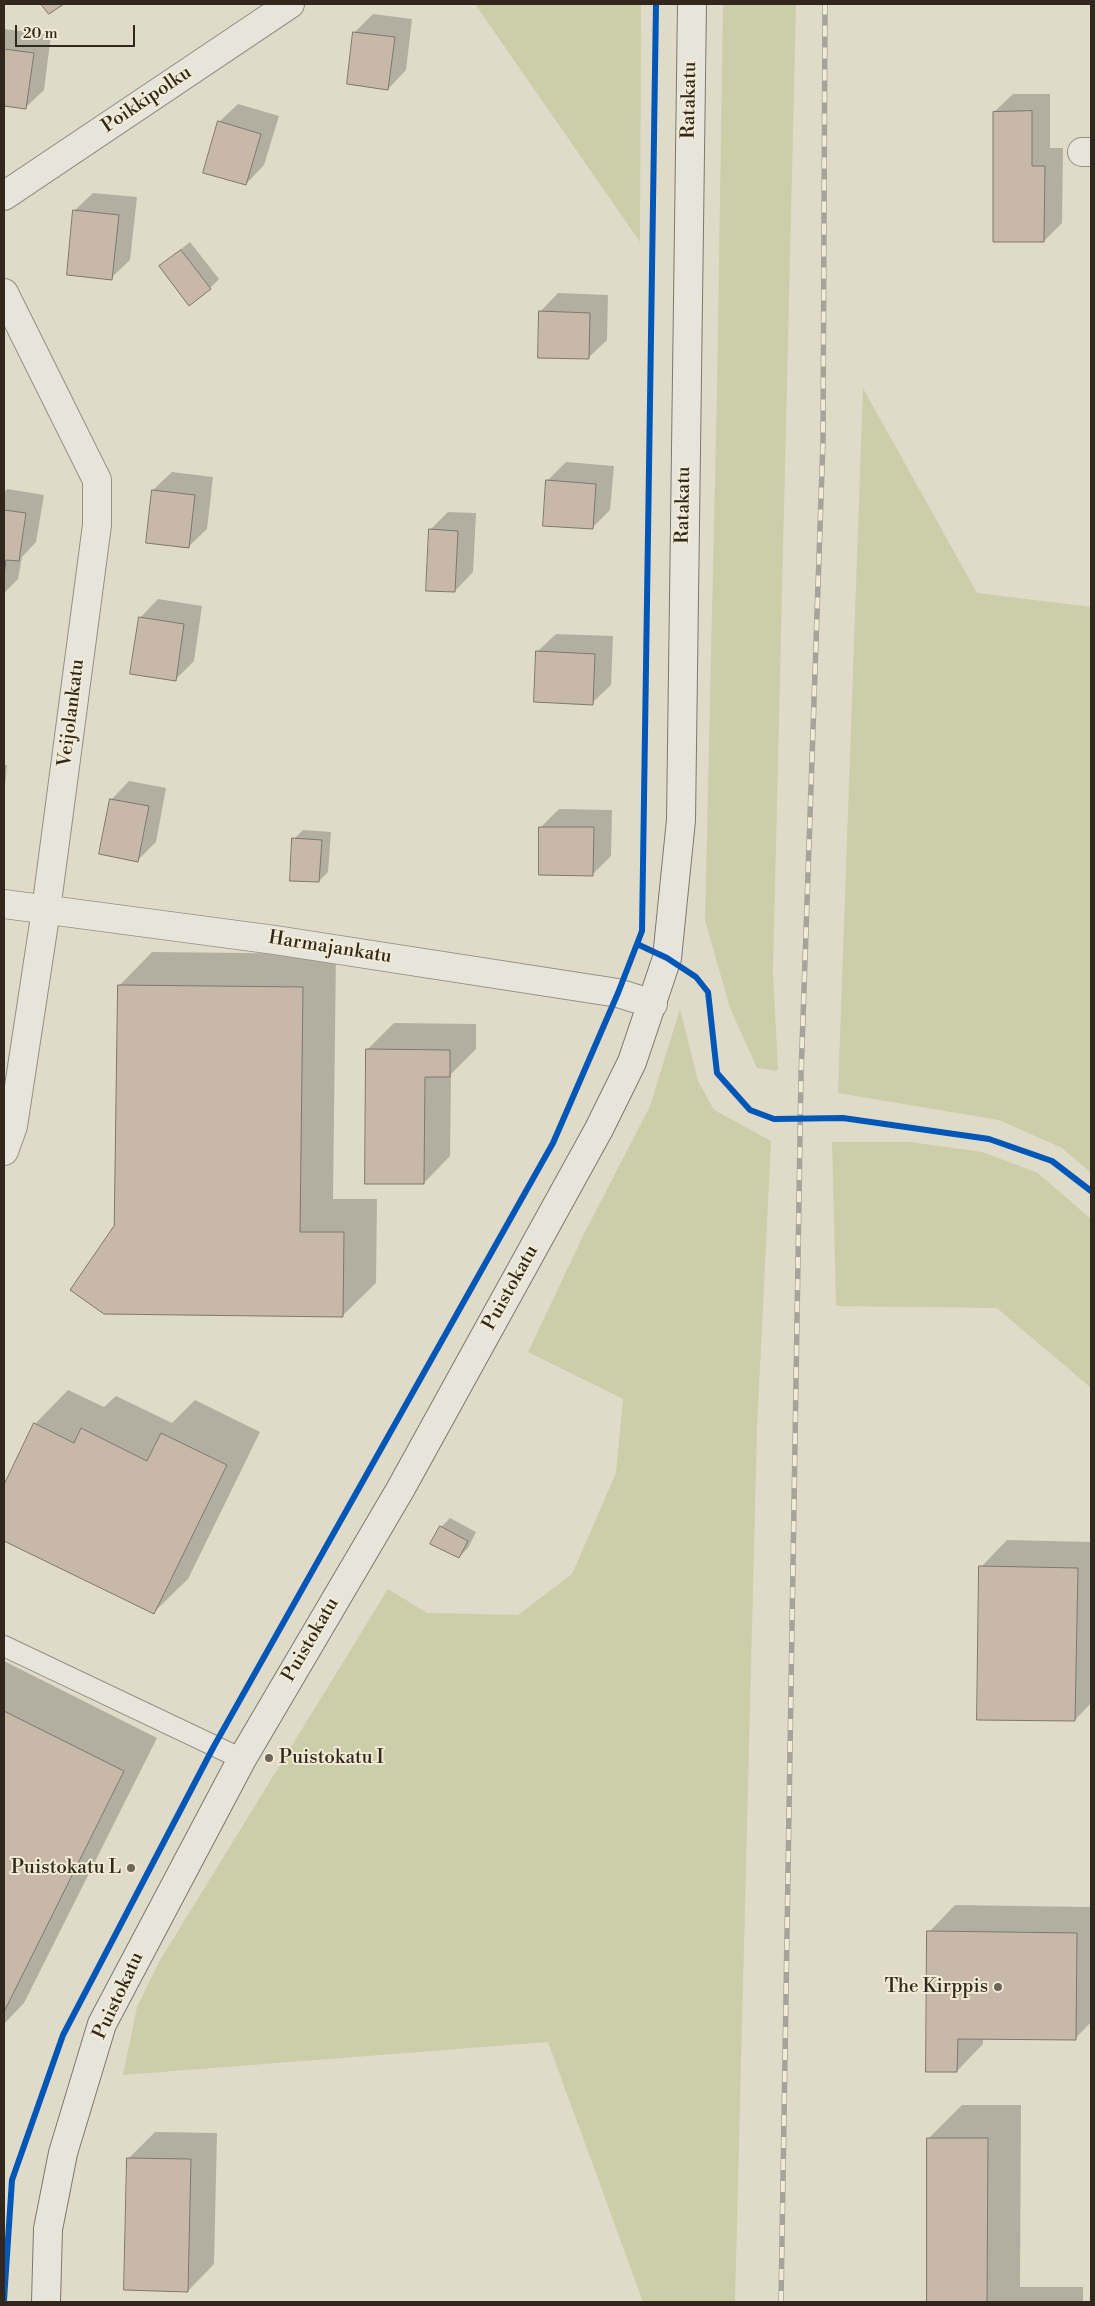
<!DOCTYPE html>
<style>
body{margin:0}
#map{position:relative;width:1095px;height:2306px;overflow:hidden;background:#e0dbc9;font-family:"Libre Bodoni",serif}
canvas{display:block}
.frame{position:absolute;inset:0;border:5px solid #31271c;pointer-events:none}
.scale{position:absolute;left:15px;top:25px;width:120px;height:22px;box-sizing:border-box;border:2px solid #31271c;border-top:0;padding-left:6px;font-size:15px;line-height:18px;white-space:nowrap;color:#31271c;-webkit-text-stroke:4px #f1ebd5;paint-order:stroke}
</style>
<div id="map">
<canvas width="1095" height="2306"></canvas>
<div class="frame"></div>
<div class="scale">20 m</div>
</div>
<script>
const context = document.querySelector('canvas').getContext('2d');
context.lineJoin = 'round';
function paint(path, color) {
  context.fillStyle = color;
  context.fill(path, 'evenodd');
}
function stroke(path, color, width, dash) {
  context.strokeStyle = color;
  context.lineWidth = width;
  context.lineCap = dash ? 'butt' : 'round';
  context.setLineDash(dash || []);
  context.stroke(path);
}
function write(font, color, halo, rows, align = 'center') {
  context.font = font + ' "Libre Bodoni",serif';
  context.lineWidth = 4;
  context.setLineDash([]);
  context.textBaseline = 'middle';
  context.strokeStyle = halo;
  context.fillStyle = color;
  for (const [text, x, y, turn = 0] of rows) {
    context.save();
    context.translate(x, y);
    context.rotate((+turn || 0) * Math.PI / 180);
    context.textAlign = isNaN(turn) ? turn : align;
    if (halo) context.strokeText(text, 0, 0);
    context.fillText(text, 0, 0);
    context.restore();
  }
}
paint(new Path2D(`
 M475,4h166l-1,238z
 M723,4h73l-23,967 5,100 -21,-3 -27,-60 -25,-88 12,-529z
 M863,388l114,205 114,14v566l-29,-25 -63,-28 -161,-27z
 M680,1009l18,72 16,29 57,31 -14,288 -22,873h-92l-95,-260 -425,33 14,-68 22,-45 229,-373 39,24 91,2 54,-41 44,-101 7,-74 -95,-47 56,-118 66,-128z
 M832,1142h78l72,10 56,21 53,46v169l-94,-80 -161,-2z`), '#cccda9');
paint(new Path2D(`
 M373,14l39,5 -6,51 -18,19 -33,-57z
 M4,29l47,6 -7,55 -19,18 -21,-3z
 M1013,94h37v54h13l-1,75 -18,18 -50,-129z
 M238,104l41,12 -15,49 -18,19 -27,-62z
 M93,193l44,4 -7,63 -19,18 -37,-67z
 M190,242l29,37 -9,9 -50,-22z
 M558,293l50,2 -1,45 -19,18 -48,-46z
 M566,462l48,4 -4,44 -18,18 -45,-47z
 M172,472l41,5 -6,52 -19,18 -35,-57z
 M7,489l37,6 -8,47 -14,15 -4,22 -14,14v-100z
 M448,512l28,1 -3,59 -18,19 -25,-61z
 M158,599l44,7 -8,55 -18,18 -36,-61z
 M556,634l57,2 -2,49 -19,18 -55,-51z
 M4,765h3l-3,31z
 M129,781l37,7 -10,54 -18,18 -27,-60z
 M559,809l53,1 -1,46 -18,18 -52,-47z
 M303,830l28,2 -3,40 -9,9 -25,-42z
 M152,952l184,2 -3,245h44l-1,84 -34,33 -226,-89 3,-241z
 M394,1023l82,1v25l-25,25 -1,82 -26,27 -57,-133z
 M68,1390l36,17 12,-11 56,27 23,-23 65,32 -72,147 -34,33 -150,-73v-51l31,-64z
 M450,1518l26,14 -8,16 -9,9 -18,-30z
 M1007,1540l84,2v161l-16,17 -94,-153z
 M4,1661l153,77 -133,265 -20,21z
 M955,1905l136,2v115l-16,17 -92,-1v6l-26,27 -28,-139z
 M962,2105h59l-1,182h63v15h-155v-163z
 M155,2132l62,1 -3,131 -26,27 -60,-132z`), '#0003');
const building = new Path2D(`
 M41,4h23l-15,10z
 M353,32l42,5 -7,53 -41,-6z
 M4,49l30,4 -8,56 -22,-3z
 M1032,111v55h13l-1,76h-51v-130z
 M218,121l43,13 -15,51 -43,-12z
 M73,210l46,5 -7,65 -45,-5z
 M181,250l30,39 -22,17 -30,-40z
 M539,311l51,2 -1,46 -51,-1z
 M546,480l50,4 -3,45 -50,-3z
 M152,490l43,5 -6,53 -43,-5z
 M4,510l22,3 -7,48 -13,-1 -2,16z
 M429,529l29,2 -3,61 -29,-1z
 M139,617l45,7 -8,57 -46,-7z
 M536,651l59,3 -2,51 -59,-3z
 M110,799l39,7 -11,56 -39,-8z
 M539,827h55l-1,49 -54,-1z
 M292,838l30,2 -3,42 -29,-1z
 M118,985l185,2 -3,245h44l-1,85 -239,-3 -34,-24 44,-64z
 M366,1049l84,1v27h-25l-1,107h-59z
 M34,1423l40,20 7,-15 66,33 14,-28 66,32 -73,149 -150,-73v-56z
 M440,1526l28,15 -9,17 -29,-14z
 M979,1566l99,2 -3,153 -98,-1z
 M4,1711l120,60 -120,241z
 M927,1931l150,2 -1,107 -118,-1 -1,33h-31z
 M927,2138h61l-1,164h-60z
 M127,2158l64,1 -3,133 -64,-2z`);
paint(building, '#c7b8aa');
stroke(building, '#7c786e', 1);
const lane = new Path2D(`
 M4,1646l238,113`);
const street = new Path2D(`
 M1082,152h9
 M4,196l286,-192
 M4,293l93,187v45l-51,385 -33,216 -9,25
 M4,904l271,36 343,53 35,11`);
const secondary = new Path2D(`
 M46,2302l2,-73 15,-76 39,-129 140,-265 158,-269 199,-361 33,-67 35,-104 14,-138 11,-816`);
stroke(lane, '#959085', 22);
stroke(street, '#959085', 30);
stroke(secondary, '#7c786e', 30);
stroke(lane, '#e7e4db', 20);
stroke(street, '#e7e4db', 28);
stroke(secondary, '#e7e4db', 28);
const rail = new Path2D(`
 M781,2302l20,-1226 22,-635 2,-437`);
stroke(rail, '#a6a39b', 5.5);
stroke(rail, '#f1ebd5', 4, [11]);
stroke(new Path2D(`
 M637,944l30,14 29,19 12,15 9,81 33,37 24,9 69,-1 146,21 63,22 39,30
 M4,2300l8,-120 51,-145 151,-289 339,-603 65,-150 24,-62 14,-927`), '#0057b8', 6);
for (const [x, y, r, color] of [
 [269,1758,5,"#6e6659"],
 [131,1868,5,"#6e6659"],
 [998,1987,5,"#6e6659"]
]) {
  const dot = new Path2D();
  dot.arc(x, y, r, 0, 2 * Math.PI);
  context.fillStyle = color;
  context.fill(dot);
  stroke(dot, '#f1ebd5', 2);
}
write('19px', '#31271c', '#f1ebd5', [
 ["Poikkipolku",147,100,-34],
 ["Ratakatu",690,100,-89],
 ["Ratakatu",684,505,-89],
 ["Veijolankatu",72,713,-83],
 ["Harmajankatu",330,948,9],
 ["Puistokatu",511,1288,-61],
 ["Puistokatu",311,1640,-60],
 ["Puistokatu",119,1996,-65]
]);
write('19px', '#31271c', '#f1ebd5', [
 ["Puistokatu I",279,1758,"left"],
 ["Puistokatu L",121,1868],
 ["The Kirppis",988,1987]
], 'right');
</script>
